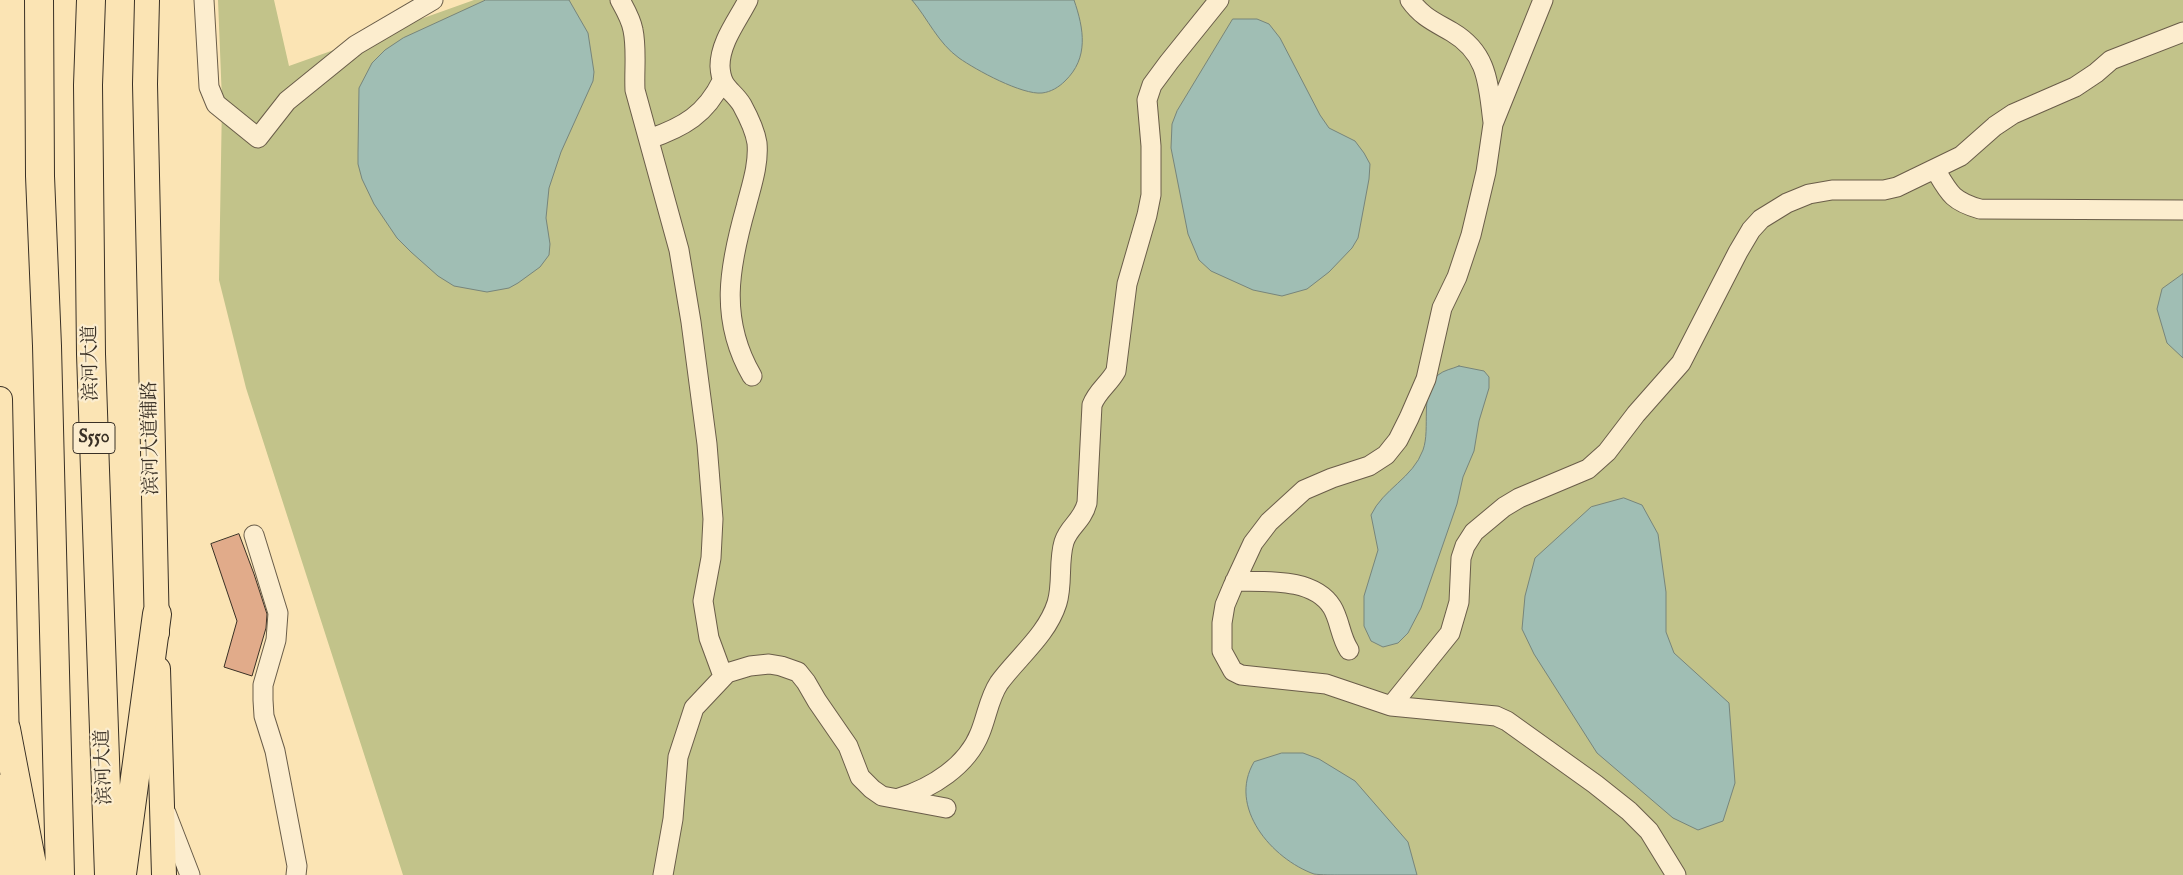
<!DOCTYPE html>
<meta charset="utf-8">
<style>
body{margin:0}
canvas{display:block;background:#fbe4b4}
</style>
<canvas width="2183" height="875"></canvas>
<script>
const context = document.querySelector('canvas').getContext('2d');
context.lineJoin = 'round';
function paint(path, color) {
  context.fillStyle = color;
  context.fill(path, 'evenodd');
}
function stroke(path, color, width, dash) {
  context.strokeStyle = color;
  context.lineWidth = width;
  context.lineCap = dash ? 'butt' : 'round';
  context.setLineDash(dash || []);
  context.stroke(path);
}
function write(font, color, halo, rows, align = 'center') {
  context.font = font + ' "IM FELL English","Noto Serif SC",serif';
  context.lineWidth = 4.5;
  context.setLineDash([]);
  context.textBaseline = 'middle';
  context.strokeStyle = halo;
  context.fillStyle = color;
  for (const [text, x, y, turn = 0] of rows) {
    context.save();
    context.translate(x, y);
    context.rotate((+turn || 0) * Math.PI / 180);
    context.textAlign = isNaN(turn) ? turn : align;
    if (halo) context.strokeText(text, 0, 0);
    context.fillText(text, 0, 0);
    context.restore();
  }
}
paint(new Path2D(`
 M218,0h56l15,66 185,-66h1709v875h-1780l-157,-487 -27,-108 3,-179z`), '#c2c38a');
const water = new Path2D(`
 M486,0h83l19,33 6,39 -1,9 -32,71 -12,36 -3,30 4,26 -1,11 -9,12 -22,16 -9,5 -22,4 -33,-6 -16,-10 -27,-24 -14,-14 -23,-34 -12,-25 -4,-15v-12l1,-64 13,-25 13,-13 18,-12z
 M912,0h162c10,29 15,58 -9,81 -6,6 -14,11 -23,12 -20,2 -66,-23 -83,-35 -21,-15 -31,-39 -47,-58z
 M1233,19h24l12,5 11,14 40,77 9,13 26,13 9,12 6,11 -1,15 -11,59 -6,10 -23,24 -22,17 -25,7 -29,-6 -42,-19 -12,-11 -11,-26 -17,-86 1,-24 5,-13z
 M2183,274v84l-16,-15 -10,-34 5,-20z
 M1459,366l25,5 5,6v11l-10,33 -5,30 -11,26 -6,27 -36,104 -13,25 -10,10 -15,4 -12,-6 -7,-15v-30l14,-46 -7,-35c12,-26 42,-37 52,-65 8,-22 -4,-57 15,-75 6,-5 14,-6 21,-9z
 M1624,498l18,7 16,29 8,58v40l8,21 55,50 6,80 -12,38 -25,9 -25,-12 -76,-65 -63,-99 -12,-25 3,-33 10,-38 56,-51z
 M1282,753h21l16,6 36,22 53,61 9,33c-25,0 -51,0 -76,0 -8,0 -20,0 -27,-1 -42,-15 -87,-67 -60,-112z`);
paint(water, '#a0beb4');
stroke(water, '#77857b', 1);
const building = new Path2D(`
 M239,534l15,40 13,40 -1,14 -14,48 -28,-9 13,-46 -26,-77z`);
paint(building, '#e1ab8a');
stroke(building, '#393025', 1);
const minor = new Path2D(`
 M204,0l5,87 7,17 42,34 29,-37 69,-56 77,-45
 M620,0c5,9 11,19 13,30 4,19 1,40 2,60l44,160 12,72 16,122 6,75 -2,39 -8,43 6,37 14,38
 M748,0c-10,20 -28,42 -28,66 1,23 12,23 22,39 6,11 13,25 15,38 2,22 -6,44 -11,64 -17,60 -27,112 6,169
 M1410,0c12,17 25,22 42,32 37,22 36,53 41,90
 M1543,0l-50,124 -7,48 -15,63 -14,42 -15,31 -16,71 -17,39 -11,22 -12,15 -17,11 -37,12 -28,12 -35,32 -16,21 -20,43 -8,19 -3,18v28l11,20 8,4 85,9 65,22 105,10 11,5 88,63 34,27 20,20 27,44
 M649,139c35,-12 57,-25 73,-58
 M1935,169c14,24 17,32 45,40l203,1
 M254,535l24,78 -2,27 -13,45v15l1,16 11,35 22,115 -1,9
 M1235,581c30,1 78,-4 97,26 8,13 8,29 17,43
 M1391,706l59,-73 9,-31 2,-44 4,-12 9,-14 30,-25 15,-9 69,-29 19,-17 29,-38 45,-51 57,-111 13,-22 10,-11 26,-16 22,-9 23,-4h52l13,-3 64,-31 34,-30 18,-12 62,-27 21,-14 15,-13 72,-28
 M899,798c33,-10 68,-32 81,-65 7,-17 9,-35 19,-50 19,-26 48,-48 58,-80 6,-19 1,-41 7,-61 5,-16 18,-20 23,-39l5,-98c5,-14 17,-21 24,-34l11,-87 20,-69 4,-20v-49l-4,-46 5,-15 17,-23 50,-62
 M166,813l24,62
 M663,875l10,-56 5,-62 16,-49 33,-35 23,-7 19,-2 12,2 17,6 8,10 11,19 31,45 12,31 12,12 10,7 64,12`);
const major = new Path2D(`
 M147,0l-2,84 12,549
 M0,399l7,349
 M158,669l6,206
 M8,784l2,91`);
const highway = new Path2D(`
 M39,0l1,176 7,170 13,529
 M91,0l-3,85 3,269 18,521
 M6,729l28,146
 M122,874l35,-260`);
stroke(minor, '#6a5d49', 21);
stroke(major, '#393025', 26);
stroke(highway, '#393025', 30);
stroke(minor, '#fcedce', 19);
stroke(major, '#fbe4b4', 24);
stroke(highway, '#fbe4b4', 28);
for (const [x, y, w] of [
 [94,438,42]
]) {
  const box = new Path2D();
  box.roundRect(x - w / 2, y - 15.5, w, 31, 4);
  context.fillStyle = '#fcedce';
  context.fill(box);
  stroke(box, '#393025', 1);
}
write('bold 18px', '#393025', null, [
 ["S550",94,438]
]);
write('19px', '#393025', '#fcedce', [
 ["滨河大道",92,363,-91],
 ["滨河大道辅路",152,438,-91],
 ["滨河大道",105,767,-92]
]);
</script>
